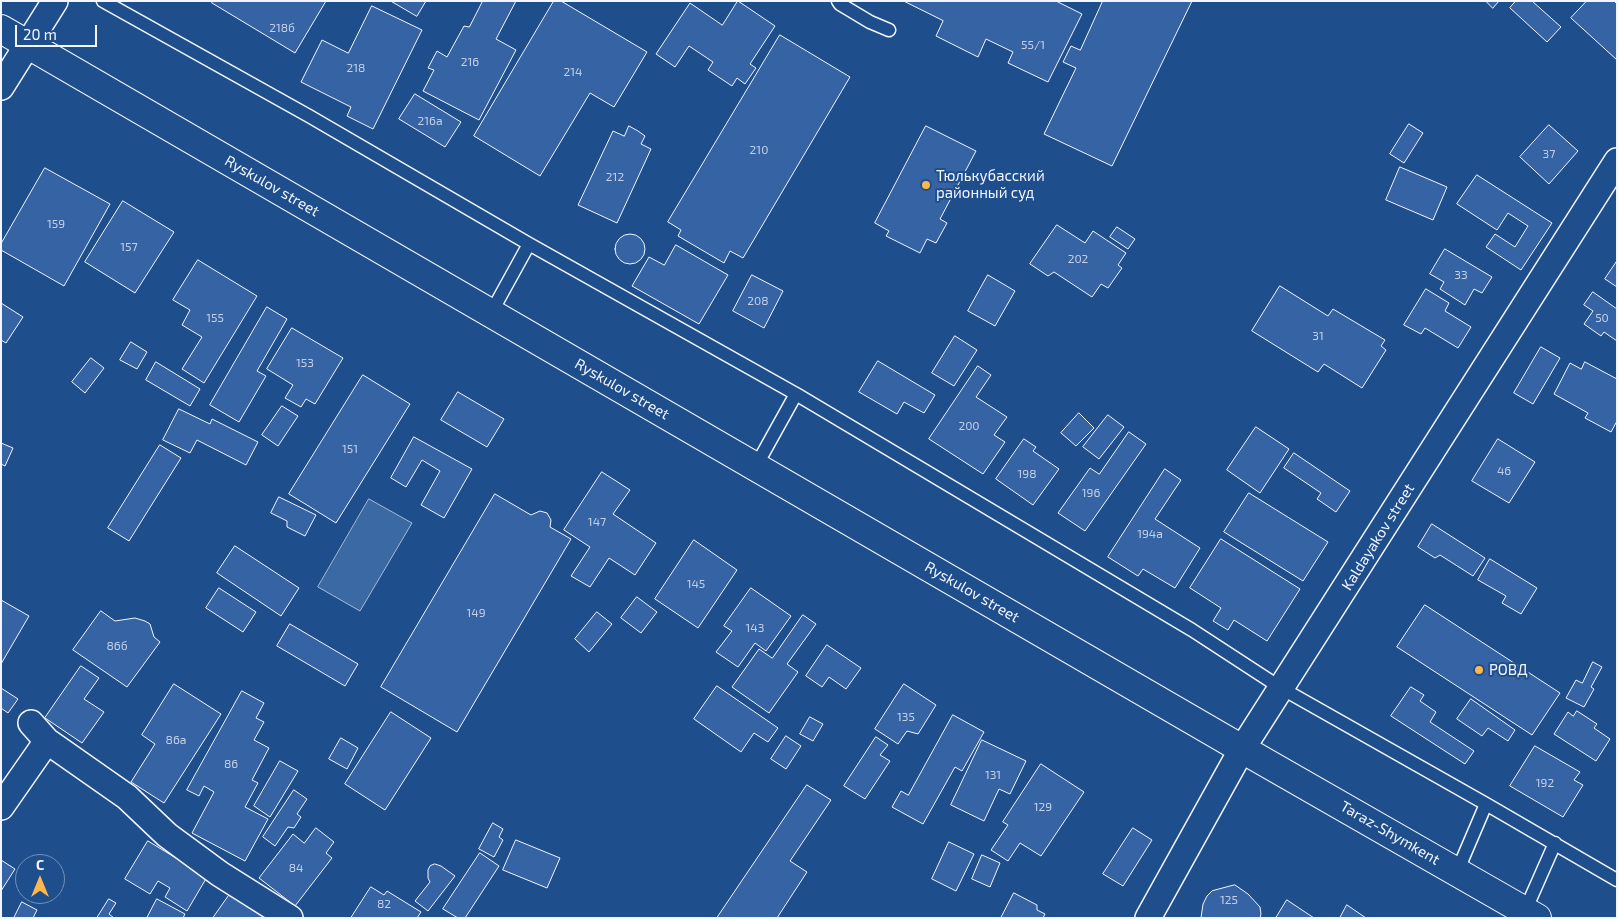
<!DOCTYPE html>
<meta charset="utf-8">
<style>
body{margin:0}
#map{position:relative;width:1618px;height:919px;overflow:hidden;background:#1f4e8c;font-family:"Exo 2",sans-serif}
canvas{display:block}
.frame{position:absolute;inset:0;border:2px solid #f2f6ff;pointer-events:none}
.north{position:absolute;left:15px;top:854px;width:50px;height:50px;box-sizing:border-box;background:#1f4e8c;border:1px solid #7391ba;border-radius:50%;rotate:0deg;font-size:14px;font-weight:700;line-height:20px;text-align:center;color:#f2f6ff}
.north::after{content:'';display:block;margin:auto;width:18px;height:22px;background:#ffb74d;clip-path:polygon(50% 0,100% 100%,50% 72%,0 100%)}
.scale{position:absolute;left:15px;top:25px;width:82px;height:22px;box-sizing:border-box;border:2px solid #f2f6ff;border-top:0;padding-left:6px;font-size:15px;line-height:18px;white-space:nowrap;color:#f2f6ff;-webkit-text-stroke:4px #1f4e8c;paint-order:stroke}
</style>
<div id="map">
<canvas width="1618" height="919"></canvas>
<div class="frame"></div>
<div class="north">С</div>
<div class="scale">20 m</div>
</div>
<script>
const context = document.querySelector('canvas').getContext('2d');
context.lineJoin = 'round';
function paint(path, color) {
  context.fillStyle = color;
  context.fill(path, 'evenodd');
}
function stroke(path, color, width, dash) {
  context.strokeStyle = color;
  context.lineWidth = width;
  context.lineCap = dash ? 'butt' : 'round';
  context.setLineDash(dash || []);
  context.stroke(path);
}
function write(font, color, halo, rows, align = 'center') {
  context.font = font + ' "Exo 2",sans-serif';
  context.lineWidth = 4;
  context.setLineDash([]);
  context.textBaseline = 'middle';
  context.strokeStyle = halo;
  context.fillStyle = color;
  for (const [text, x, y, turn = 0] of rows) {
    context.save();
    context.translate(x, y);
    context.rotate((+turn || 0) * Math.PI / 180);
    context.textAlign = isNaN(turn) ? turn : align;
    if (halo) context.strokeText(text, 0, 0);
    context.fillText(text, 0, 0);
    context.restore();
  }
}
const water = new Path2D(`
 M369,499l43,24 -52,88 -42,-24z`);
paint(water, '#3b69a3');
stroke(water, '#a8bbd7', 1);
const building = new Path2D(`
 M213,1h113l-31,52 -83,-50z
 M391,1h35l-9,15z
 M483,1h33l-20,38 20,11 -37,70 -56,-29 11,-21 -6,-2 9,-17 10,6 17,-31 5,1z
 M554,1h7l86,51 -33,55 -24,-14 -50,83 -66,-40z
 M738,1l37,25 -25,38 6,4 -11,16 -8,-6 -5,8 -24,-16 5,-8 -24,-16 -14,21 -19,-13 34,-51 32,22z
 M904,1h152l26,13 -34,68 -40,-19 5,-11 -27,-13 -8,18 -42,-21 7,-15z
 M1103,1h89l-80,165 -68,-32 32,-66 -13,-6 8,-16 9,4z
 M1486,1h13l-6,7z
 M1516,1h16l29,26 -14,15 -37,-34z
 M1587,1h27l3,3v56l-46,-42z
 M372,6l50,24 -49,99 -26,-13 4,-9 -50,-25 21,-42 26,13z
 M780,35l70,42 -107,181 -13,-7 -6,12 -46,-27 3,-6 -13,-8z
 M415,94l46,28 -16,25 -46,-28z
 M1409,124l14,9 -19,30 -14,-9z
 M1549,125l29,26 -29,33 -29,-27z
 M629,126l9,5 7,5 -4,8 10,5 -34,74 -39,-18 35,-74 11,5z
 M926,126l50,25 -36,68 7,4 -11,20 -9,-4 -7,14 -34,-17 3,-5 -14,-8z
 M1400,167l47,20 -14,33 -47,-20z
 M45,168l65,36 -46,82 -63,-36v-6z
 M1477,175l75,48 -31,47 -35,-23 9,-13 20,13 13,-21 -20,-13 -11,17 -40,-26z
 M123,201l51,31 -39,61 -50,-31z
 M1057,225l28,18 8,-12 33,22 -8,12 4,3 -14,20 -7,-4 -9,13 -38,-25 -6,4 -18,-12z
 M1117,227l18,12 -7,10 -18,-12z
 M615 249a15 15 0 1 1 30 0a15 15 0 1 1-30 0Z
 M676,245l52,30 -29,49 -67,-38 17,-29 15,8z
 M1445,249l47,28 -10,16 -8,-4 -9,16 -25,-16 4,-7 -14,-8z
 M198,260l59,36 -53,87 -22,-14 20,-32 -20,-12 8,-15 -17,-10z
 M1617,261v26l-12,-8z
 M752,275l31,16 -19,37 -31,-17z
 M988,275l27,16 -20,35 -27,-15z
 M1280,286l48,30 5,-7 52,31 -4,6 5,4 -24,38 -38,-24 -6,8 -66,-41z
 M1426,289l23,14 -4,8 26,16 -13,21 -33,-20 -4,6 -17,-9z
 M1593,292l24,17v32l-13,-9 -3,4 -17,-12 9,-13 -9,-6z
 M1,303l22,14 -17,26 -5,-3z
 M267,307l20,12 -30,52 9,5 -27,46 -29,-17z
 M292,328l51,30 -28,46 -9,-5 -5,8 -16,-9 8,-13 -26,-16z
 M955,336l22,14 -23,36 -22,-13z
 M131,342l16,10 -10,17 -17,-9z
 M1541,347l19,11 -27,46 -19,-11z
 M91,358l13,10 -19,25 -13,-11z
 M878,361l57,34 -11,18 -20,-11 -7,12 -38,-22z
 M156,362l44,27 -10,17 -44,-26z
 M1585,362l32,17v42l-6,11 -26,-14 3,-5 -34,-19 16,-31 11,6z
 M978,366l13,9 -15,22 31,20 -13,18 11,7 -22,32 -54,-35z
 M363,375l47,29 -74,119 -47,-29z
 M458,392l46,27 -17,28 -46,-27z
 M282,406l16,10 -20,30 -16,-11z
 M179,409l31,15 2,-5 46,23 -12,23 -49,-25 -7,13 -27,-13z
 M1079,413l15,15 -18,18 -15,-13z
 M1108,415l16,12 -25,32 -16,-12z
 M1256,427l33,22 -29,44 -33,-23z
 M1129,432l17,12 -61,87 -27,-18 32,-45 9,6z
 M414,437l58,32 -28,49 -23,-13 19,-34 -18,-11 -16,27 -15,-9z
 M1024,439l12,8 -3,4 26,18 -26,36 -37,-26z
 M1498,439l37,23 -26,41 -37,-22z
 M1,443l12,5 -8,18 -4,-2z
 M160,445l21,13 -52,83 -21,-13z
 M1294,453l56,38 -14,21 -19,-13 4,-6 -37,-25z
 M1165,469l16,11 -26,39 45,29 -25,40 -32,-19 -5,7 -30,-19z
 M602,472l28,18 -17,24 43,29 -21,32 -26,-17 -19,29 -19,-11 19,-29 -26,-17z
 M1249,493l79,49 -25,39 -79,-49z
 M495,494l36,21 9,-4 7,2 4,7 -1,7 21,12 -114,193 -76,-45z
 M279,497l37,18 -11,21 -18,-9v-6l-16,-8z
 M1432,524l53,34 -12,18 -33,-21 -5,3 -17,-11z
 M1221,539l79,50 -33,52 -33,-21 -6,10 -15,-9 8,-13 -31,-20z
 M694,540l43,30 -39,58 -43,-29z
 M235,546l64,42 -18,28 -64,-43z
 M1490,559l47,29 -16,26 -19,-11 4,-7 -28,-16z
 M219,588l37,24 -13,20 -37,-24z
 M751,588l40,28 -25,35 -11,-8 -17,24 -22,-15 16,-21 -8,-5z
 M637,597l20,15 -16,21 -20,-15z
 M1,600l28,16 -28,48z
 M1425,605l135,88 -28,42 -135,-88z
 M101,611l14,10 20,-3 10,3 5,3 4,13 6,5 -33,45 -54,-37z
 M597,612l15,12 -23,28 -14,-13z
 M803,615l13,9 -29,40 11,8 -29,41 -37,-26 27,-38 13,9z
 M290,624l68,40 -13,22 -68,-40z
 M827,645l34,23 -15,21 -17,-12 -7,10 -16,-11z
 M1593,662l9,5 -11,20 3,2 -10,18 -18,-9 10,-18 6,3z
 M81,666l18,12 -15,21 20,13 -22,31 -37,-25z
 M174,684l47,30 -57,89 -33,-21 24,-38 -13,-9z
 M904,684l32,21 -18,29 -11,-3 -9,13 -23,-15z
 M717,686l61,42 -10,14 -14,-9 -13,19 -47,-33z
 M1411,687l13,8 -4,6 16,11 -6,10 44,29 -9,13 -74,-48z
 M1,688l17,11 -10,14 -7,-5z
 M242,691l22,12 -8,15 8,4 -10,18 15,8 -17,32 6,3 -13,24 23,12 -23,42 -53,-28 22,-41 -10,-6 -5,10 -12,-6z
 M1471,699l44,31 -7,11 -20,-13 -6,8 -25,-17z
 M1577,711l20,13 -3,4 16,11 -14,22 -42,-27 14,-22 5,4z
 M391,712l40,26 -46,72 -40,-26z
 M953,715l31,17 -22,39 -7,-4 -32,57 -31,-17 9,-16 7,4z
 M810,717l13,7 -10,17 -13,-7z
 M786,736l15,10 -15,23 -15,-10z
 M876,737l12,8 -8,10 10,6 -25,38 -21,-13z
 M341,738l17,10 -11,21 -18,-10z
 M982,740l44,21 -16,33 -11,-5 -15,32 -33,-16z
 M1535,746l45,26 -6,8 9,5 -20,32 -53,-31z
 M280,761l18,10 -28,46 -16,-11z
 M1041,764l43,28 -43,64 -21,-13 -12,18 -17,-11 17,-25 -5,-3z
 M807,785l24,15 -41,61 17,11 -30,46h-60z
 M294,790l13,9 -10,15 4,3 -7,11 -6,-1 -13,19 -12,-9z
 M493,823l10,6 -4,8 4,3 -9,17 -15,-8z
 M316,828l18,14 -8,11 6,5 -37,48 -36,-28 34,-44 11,9z
 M1133,828l19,12 -29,46 -20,-12z
 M516,840l44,18 -13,30 -44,-18z
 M148,841l59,36 -20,34 -22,-14 5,-9 -12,-7 -8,13 -25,-15z
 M949,842l25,12 -18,37 -24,-12z
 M480,853l19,13 -34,52h-7l-15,-9z
 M982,855l18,8 -10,24 -18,-8z
 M1,860l14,9 -14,22z
 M435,864l6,2 14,10 -27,35 -13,-10 15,-19 -2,-4v-8l2,-4z
 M1235,885l13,9 12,13 1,7 -1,4h-59l2,-14 4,-8 5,-5z
 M371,887l13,8 3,-4 34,21 -4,6h-66z
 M1014,893l23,12v5l8,4 -2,4h-42z
 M230,894l36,24h-53z
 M109,899l7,4 -7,11 5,4h-17z
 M157,899l28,15 -2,4h-36z
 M1287,900l27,18h-38z
 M22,902l15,8 -4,8h-19z
 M1347,905l19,13h-26z`);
paint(building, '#3563a3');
stroke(building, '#f2f6ff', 1);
const service = new Path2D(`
 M103,1l206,115 220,128 267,150 396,236 89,58 205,116 131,76
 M838,1l2,3 30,18 19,8
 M491,313l38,-69
 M756,466l40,-72
 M1457,872l29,-68
 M1525,911l30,-68`);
const minor = new Path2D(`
 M1,87l54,-86
 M31,723l16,18 80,56 40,38 53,39 70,44
 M1,807l46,-66
 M1148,918l94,-169 375,-588`);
const primary = new Path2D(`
 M1,29l1241,720 295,169`);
stroke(service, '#f2f6ff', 15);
stroke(minor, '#f2f6ff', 28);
stroke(primary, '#f2f6ff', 30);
stroke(service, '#1f4e8c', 12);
stroke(minor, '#1f4e8c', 25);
stroke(primary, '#1f4e8c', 28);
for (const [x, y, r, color] of [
 [926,185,5,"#ffb74d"],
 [1479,670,5,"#ffb74d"]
]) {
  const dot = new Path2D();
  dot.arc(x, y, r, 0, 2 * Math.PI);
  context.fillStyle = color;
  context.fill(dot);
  stroke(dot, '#1f4e8c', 2);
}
write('12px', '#c3d1e8', null, [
 ["218б",282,28],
 ["55/1",1033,45],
 ["216",470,62],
 ["218",356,68],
 ["214",573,72],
 ["216а",430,121],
 ["210",759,150],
 ["37",1549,154],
 ["212",615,177],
 ["159",56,224],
 ["157",129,247],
 ["202",1078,259],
 ["33",1461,275],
 ["208",758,301],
 ["155",215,318],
 ["50",1602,318],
 ["31",1318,336],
 ["153",305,363],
 ["200",969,426],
 ["151",350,449],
 ["46",1504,471],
 ["198",1027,474],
 ["196",1091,493],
 ["147",597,522],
 ["194а",1150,534],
 ["145",696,584],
 ["149",476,613],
 ["143",755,628],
 ["86б",117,646],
 ["135",906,717],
 ["86а",176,740],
 ["86",231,764],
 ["131",993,775],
 ["192",1545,783],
 ["129",1043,807],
 ["84",296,868],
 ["125",1229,900],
 ["82",384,904]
]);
write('15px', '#f2f6ff', '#1f4e8c', [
 ["Тюлькубасский",936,176],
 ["районный суд",936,193],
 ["РОВД",1489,670]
], 'left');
write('15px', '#f2f6ff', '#1f4e8c', [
 ["Ryskulov street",272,186,30],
 ["Ryskulov street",622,389,30],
 ["Kaldayakov street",1378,537,-58],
 ["Ryskulov street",972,592,30],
 ["Taraz-Shymkent",1390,833,30]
]);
</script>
